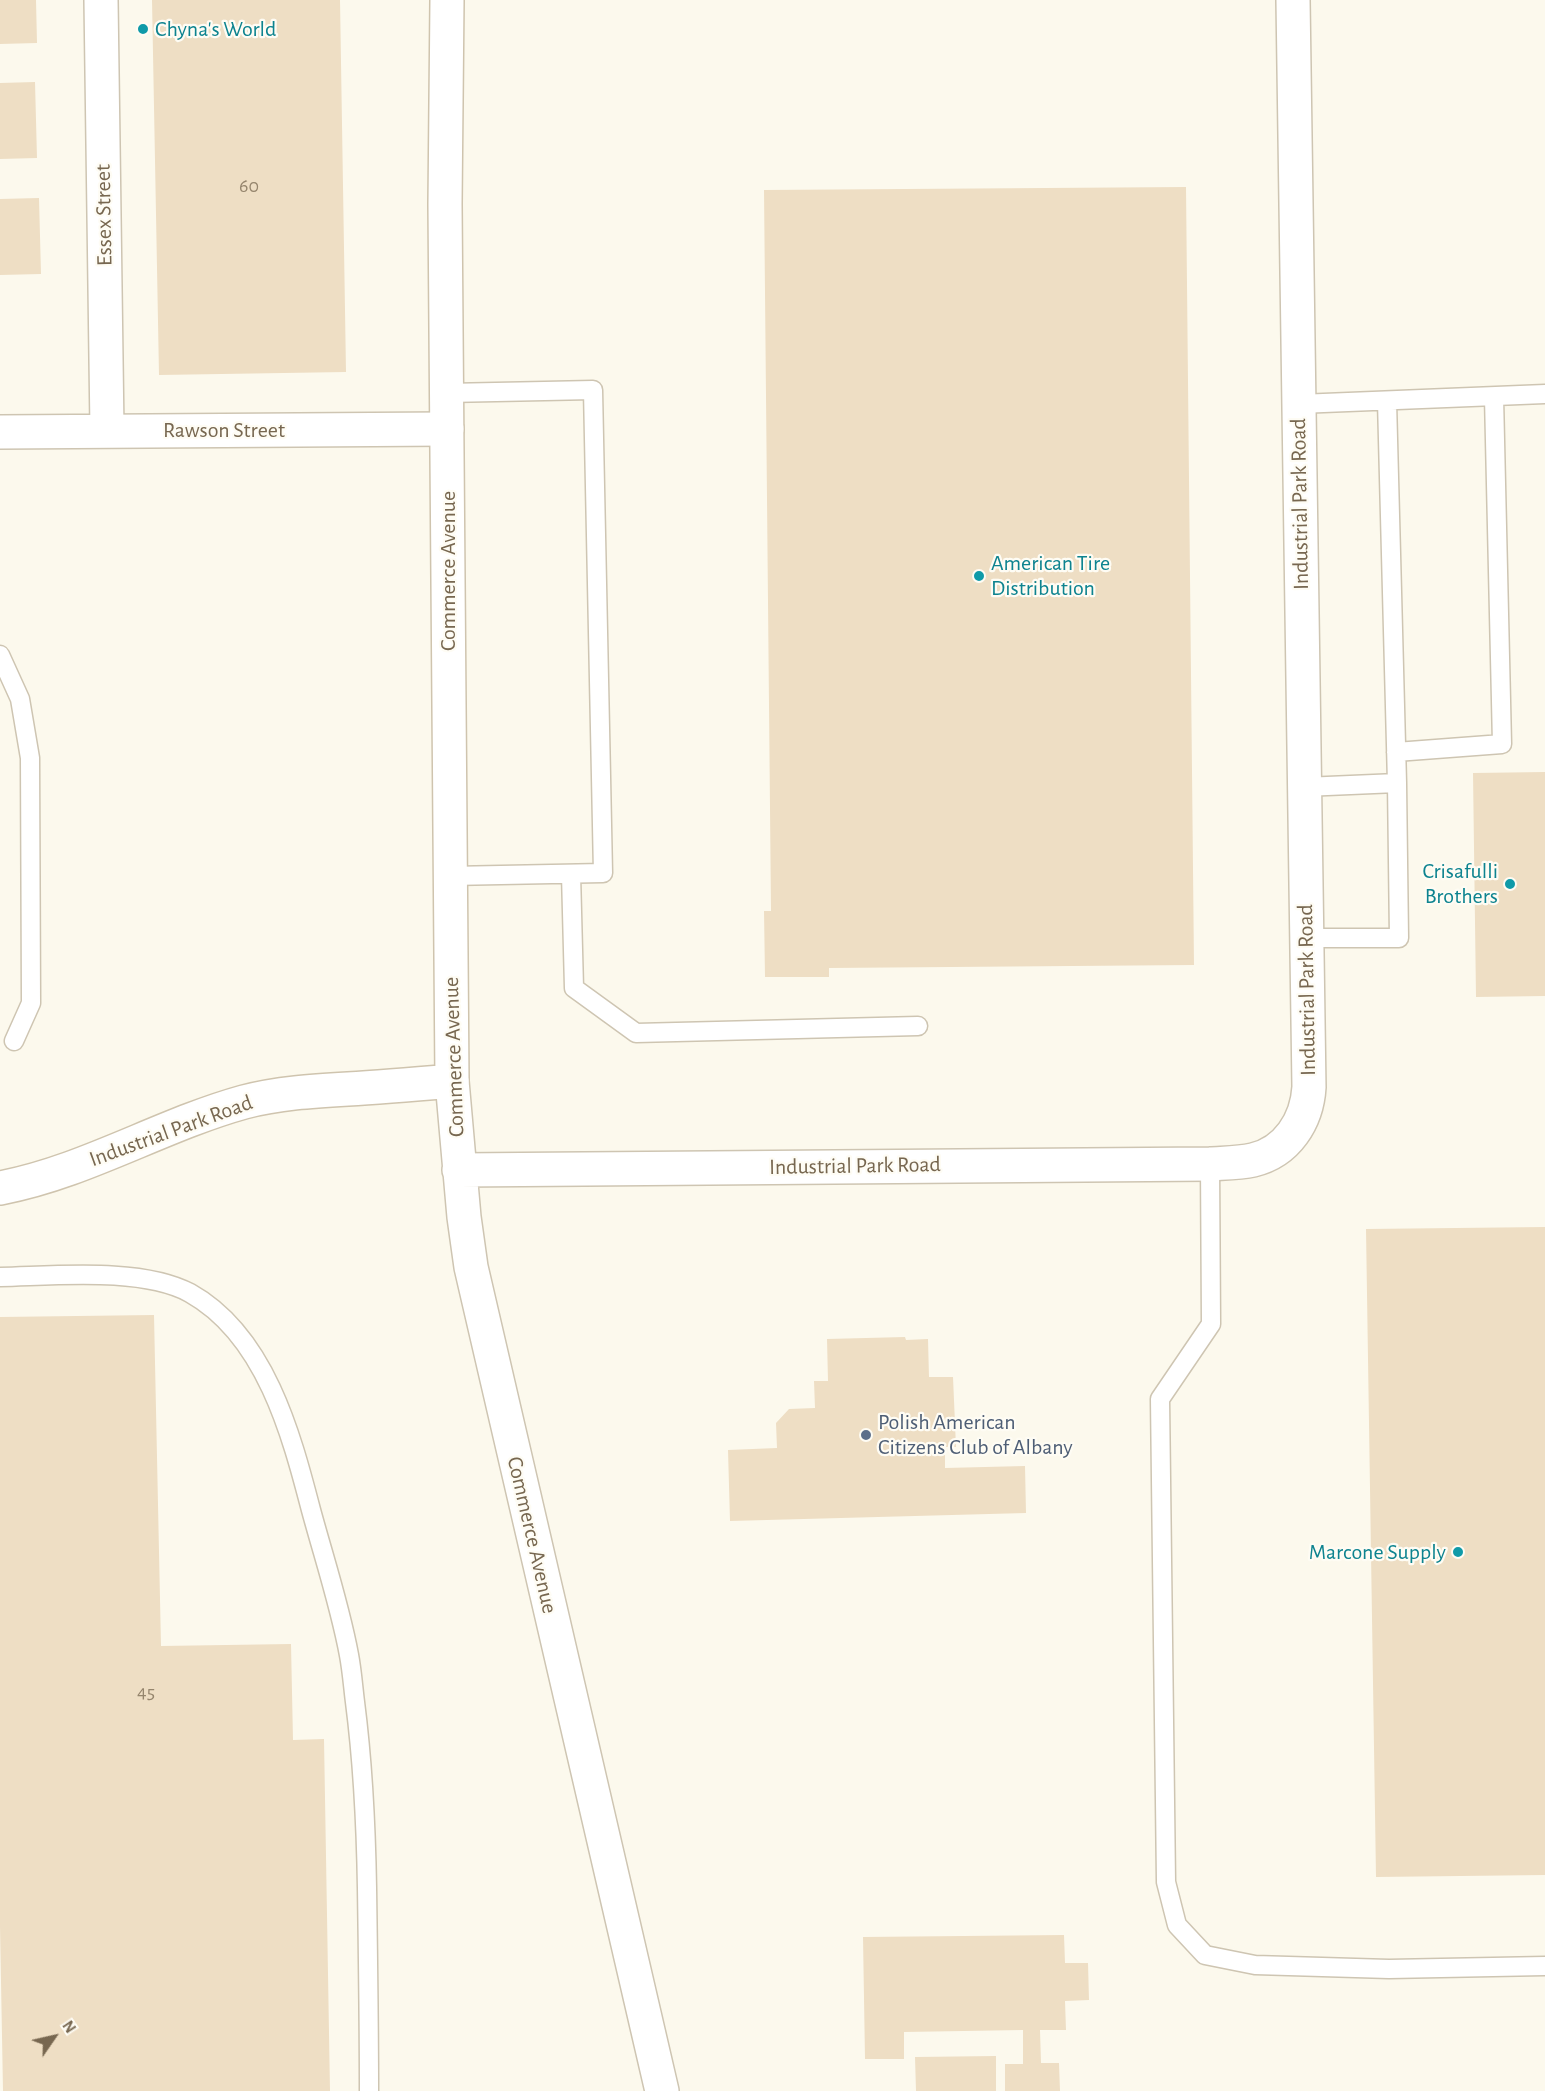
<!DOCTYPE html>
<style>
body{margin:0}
#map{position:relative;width:1545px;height:2091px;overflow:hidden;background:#fcf9ed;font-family:"Alegreya Sans",sans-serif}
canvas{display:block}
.north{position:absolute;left:24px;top:2007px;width:60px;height:60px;-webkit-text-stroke:4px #fefcf4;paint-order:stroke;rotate:56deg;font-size:16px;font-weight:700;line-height:24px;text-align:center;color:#776750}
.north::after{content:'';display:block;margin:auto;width:21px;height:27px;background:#776750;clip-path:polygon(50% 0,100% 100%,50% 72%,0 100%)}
</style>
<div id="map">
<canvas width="1545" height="2091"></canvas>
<div class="north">N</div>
</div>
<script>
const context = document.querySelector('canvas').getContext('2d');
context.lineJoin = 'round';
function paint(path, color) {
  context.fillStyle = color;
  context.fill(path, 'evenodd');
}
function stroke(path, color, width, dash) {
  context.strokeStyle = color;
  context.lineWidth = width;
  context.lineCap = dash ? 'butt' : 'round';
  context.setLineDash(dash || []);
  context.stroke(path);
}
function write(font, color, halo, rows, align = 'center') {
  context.font = font + ' "Alegreya Sans",sans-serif';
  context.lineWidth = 4.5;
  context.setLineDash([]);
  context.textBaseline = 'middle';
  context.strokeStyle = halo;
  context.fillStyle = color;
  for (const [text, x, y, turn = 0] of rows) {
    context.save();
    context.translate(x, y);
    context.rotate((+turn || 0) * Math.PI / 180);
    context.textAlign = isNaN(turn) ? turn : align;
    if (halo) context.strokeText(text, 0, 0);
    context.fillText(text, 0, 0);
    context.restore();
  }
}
paint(new Path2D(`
 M0,0h36l1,43 -37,1z
 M152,0h188l6,372 -187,3z
 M35,82l2,76 -37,1v-76z
 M1186,187l8,778 -365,3v9h-64l-1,-66h7l-7,-721z
 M39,198l2,76 -41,1v-76z
 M1545,772v224l-69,1 -3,-224z
 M1545,1227v648l-169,2 -10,-648z
 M154,1315l7,331 130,-2 2,96 31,-1 6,352h-327l-3,-165v-609z
 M905,1337l1,3 22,-1 1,38h24l3,70h-11v21l80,-2 1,47 -296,8 -2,-71 49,-2 -1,-25 13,-14 26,-1 -1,-27h14l-1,-42z
 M1064,1935l1,28h23l1,37 -24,1 1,29h-26l1,33h18l1,28h-55v-27h18v-34l-119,2v27h-39l-2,-122z
 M996,2056v35h-80l-1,-34z`), '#eedec4');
const lane = new Path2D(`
 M447,393l146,-3 10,483 -153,3
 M1299,404l246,-10
 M0,655l20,44 10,59 1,245 -17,38
 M1396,752l106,-8 -8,-347
 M1304,787l93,-4 -10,-382
 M571,874l3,114 62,45 282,-7
 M1306,938h93l-2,-155
 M1210,1164l1,160 -51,75 6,483 11,43 28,30 50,10 134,4 156,-3
 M0,1277c54,-1 142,-10 190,16 75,42 101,140 121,217 13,48 29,96 38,145 3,16 4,31 6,47 8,62 11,124 12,186 1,68 2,135 2,203`);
const street = new Path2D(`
 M101,0l6,430
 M0,432l447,-3
 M452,1081l12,136 7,50 191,824
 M459,1170l751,-6c14,-1 29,-1 43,-4 34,-8 54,-39 56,-73l-16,-1087`);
const secondary = new Path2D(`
 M0,1188c85,-16 161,-63 244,-86 34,-9 69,-11 104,-13 34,-2 69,-5 104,-8l-7,-877 2,-204`);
stroke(lane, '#cec5b2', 21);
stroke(street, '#cec5b2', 36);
stroke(secondary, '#cfc4ae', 36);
stroke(lane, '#fff', 18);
stroke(street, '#fff', 33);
stroke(secondary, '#fff', 33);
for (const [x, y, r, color] of [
 [143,29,6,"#0f9aa8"],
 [979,576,6,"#0f9aa8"],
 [1510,884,6,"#0f9aa8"],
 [866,1435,6,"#5c6f8a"],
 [1458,1552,6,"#0f9aa8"]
]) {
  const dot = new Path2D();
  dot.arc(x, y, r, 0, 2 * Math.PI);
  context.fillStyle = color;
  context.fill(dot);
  stroke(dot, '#fefcf4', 2);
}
write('20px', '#95856d', null, [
 ["60",249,186],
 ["45",146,1692]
]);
write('22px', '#0d838f', '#fefcf4', [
 ["Chyna's World",155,29],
 ["American Tire",991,563],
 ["Distribution",991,588],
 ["Crisafulli",1498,871,"right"],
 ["Brothers",1498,896,"right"],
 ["Marcone Supply",1446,1552,"right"]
], 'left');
write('22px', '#776750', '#fefcf4', [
 ["Essex Street",104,215,-91],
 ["Rawson Street",224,430],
 ["Industrial Park Road",1300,504,-91],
 ["Commerce Avenue",448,571,-90],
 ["Industrial Park Road",1307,990,-91],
 ["Commerce Avenue",454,1057,-92],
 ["Industrial Park Road",171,1131,-20],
 ["Industrial Park Road",855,1166,-1],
 ["Commerce Avenue",532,1535,77]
]);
write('22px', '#4e5e75', '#fefcf4', [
 ["Polish American",878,1422],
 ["Citizens Club of Albany",878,1447]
], 'left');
</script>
